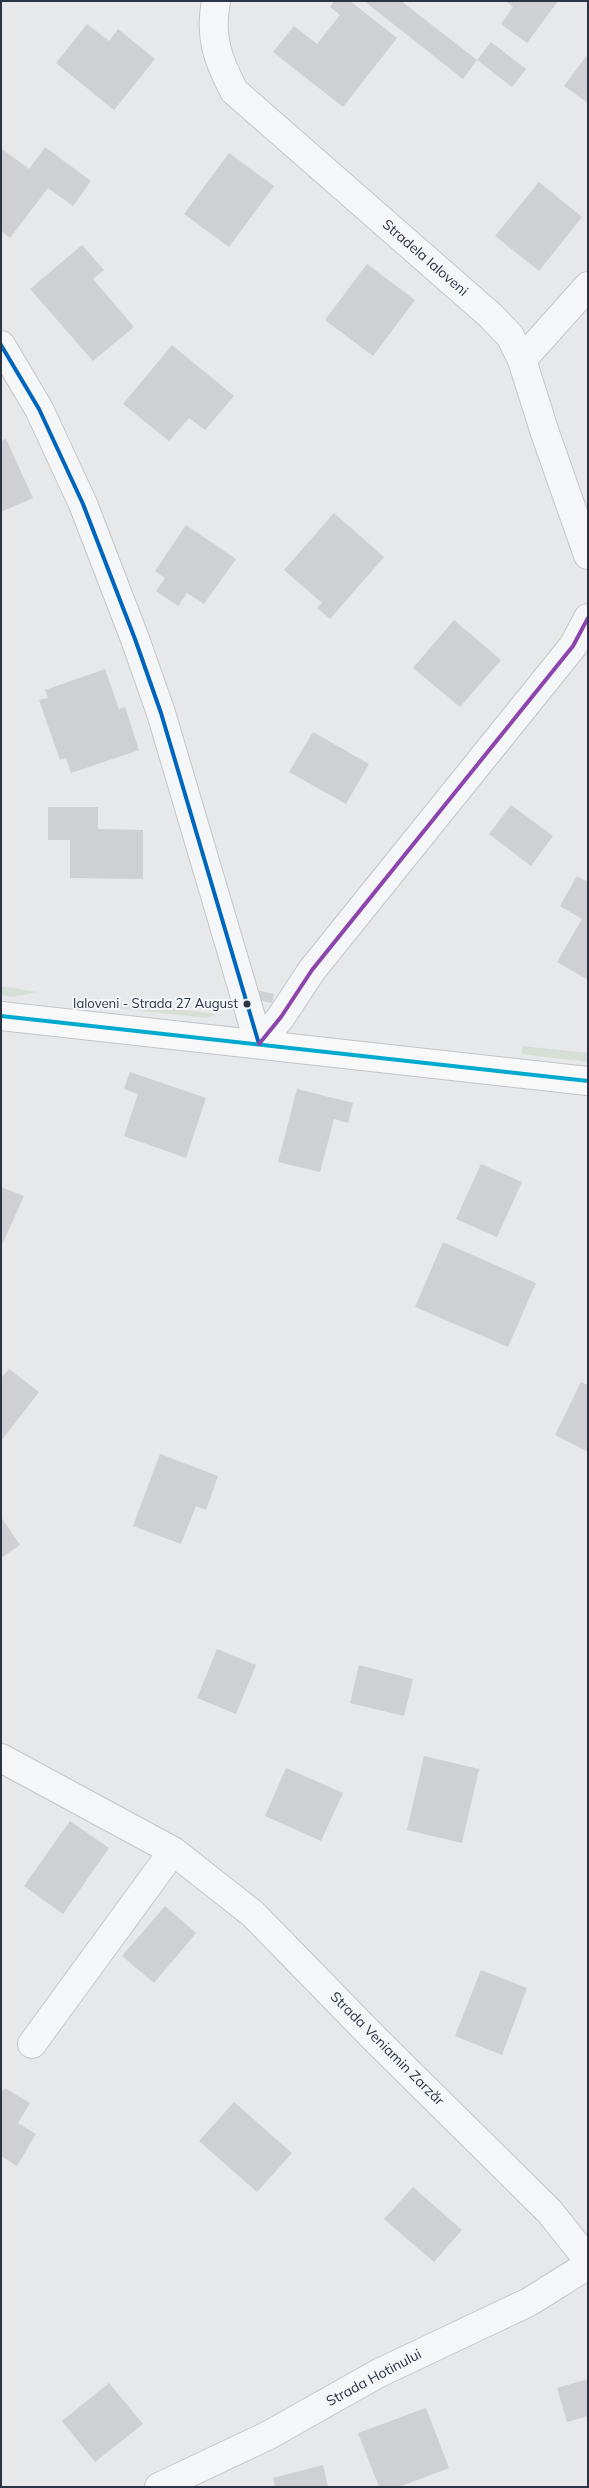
<!DOCTYPE html>
<meta charset="utf-8">
<style>
body{margin:0}
#map{position:relative;width:589px;height:2488px;overflow:hidden;background:#e6e8ea;font-family:Mulish,sans-serif}
canvas{display:block}
.frame{position:absolute;inset:0;border:2px solid #2b3445;pointer-events:none}
</style>
<div id="map">
<canvas width="589" height="2488"></canvas>
<div class="frame"></div>
</div>
<script>
const context = document.querySelector('canvas').getContext('2d');
context.lineJoin = 'round';
function paint(path, color) {
  context.fillStyle = color;
  context.fill(path, 'evenodd');
}
function stroke(path, color, width, dash) {
  context.strokeStyle = color;
  context.lineWidth = width;
  context.lineCap = dash ? 'butt' : 'round';
  context.setLineDash(dash || []);
  context.stroke(path);
}
function write(font, color, halo, rows, align = 'center') {
  context.font = font + ' Mulish,sans-serif';
  context.lineWidth = 4;
  context.setLineDash([]);
  context.textBaseline = 'middle';
  context.strokeStyle = halo;
  context.fillStyle = color;
  for (const [text, x, y, turn = 0] of rows) {
    context.save();
    context.translate(x, y);
    context.rotate((+turn || 0) * Math.PI / 180);
    context.textAlign = isNaN(turn) ? turn : align;
    if (halo) context.strokeText(text, 0, 0);
    context.fillText(text, 0, 0);
    context.restore();
  }
}
paint(new Path2D(`
 M1,986l36,6 -24,5 -12,-2z
 M92,999l125,15 -11,4 -98,-11z
 M522,1046l66,7v9l-66,-8z`), '#d6ded6');
paint(new Path2D(`
 M334,1h16l47,37 -54,69 -70,-55 21,-26 23,18 23,-29 -10,-8z
 M364,1h37l76,59 14,-18 35,27 -14,18 -35,-27 -14,19z
 M506,1h52l-31,42 -26,-19 12,-17z
 M87,24l22,17 9,-12 37,30 -41,51 -58,-47z
 M588,54v49l-24,-17z
 M45,147l46,34 -18,25 -25,-18 -38,50 -9,-7v-83l28,21z
 M229,153l45,33 -45,61 -45,-33z
 M539,182l43,35 -43,54 -44,-35z
 M82,245l22,25 -11,9 41,48 -41,34 -63,-72z
 M367,264l48,36 -42,56 -48,-36z
 M172,345l62,51 -29,34 -16,-12 -20,23 -46,-37z
 M6,439l27,59 -32,14v-71z
 M334,513l50,44 -54,62 -13,-11 5,-5 -38,-33z
 M186,525l50,34 -32,45 -17,-11 -9,13 -22,-15 9,-13 -10,-7z
 M454,620l47,40 -41,47 -47,-39z
 M105,669l14,40 6,-2 14,43 -68,23 -5,-15 -6,2 -21,-60 9,-2 -3,-8z
 M313,732l56,32 -23,40 -57,-32z
 M511,805l42,31 -22,30 -42,-32z
 M48,807h50v22l45,1v49l-73,-1v-38h-22z
 M577,876l11,6v98l-31,-18 25,-43 -22,-13z
 M256,990l18,4 -2,9 -18,-4z
 M130,1072l76,26 -20,60 -62,-22 14,-42 -14,-5z
 M297,1089l56,14 -5,20 -14,-4 -14,53 -42,-10z
 M481,1164l41,18 -25,55 -41,-18z
 M1,1187l23,9 -23,51z
 M443,1242l93,41 -28,64 -93,-40z
 M9,1369l30,23 -38,49v-63z
 M581,1382l7,3v67l-33,-17z
 M160,1454l58,22 -12,34 -10,-4 -15,38 -48,-18z
 M1,1517l19,28 -19,13z
 M217,1649l39,16 -20,49 -39,-16z
 M359,1665l54,14 -9,37 -54,-13z
 M424,1756l55,13 -17,74 -55,-13z
 M286,1768l57,25 -22,48 -56,-25z
 M70,1821l39,27 -46,66 -39,-28z
 M165,1906l31,27 -42,50 -32,-27z
 M481,1970l46,18 -25,67 -47,-19z
 M5,2088l25,15 -12,20 18,11 -19,32 -16,-10v-63z
 M234,2102l58,51 -35,39 -58,-51z
 M413,2187l49,43 -28,32 -50,-43z
 M588,2379v37l-21,6 -10,-34z
 M109,2383l34,41 -48,38 -33,-41z
 M426,2408l23,60 -50,19h-20l-21,-54z
 M323,2465l5,22h-53l-2,-9z`), '#ced0d3');
const minor = new Path2D(`
 M216,1c-7,36 2,59 18,90l257,225 19,20 12,24 23,73 43,122
 M1,345l38,64 44,95 52,135 26,74 98,331
 M522,360l66,-74
 M259,1044l22,-27 31,-47 261,-324 15,-28
 M1,1758l172,93 80,63 122,125 175,173 38,48
 M32,2044l141,-193
 M159,2487l108,-51 112,-63 150,-71 59,-37`);
const major = new Path2D(`
 M1,1016l587,65`);
stroke(minor, '#c4c6c8', 30);
stroke(major, '#c2c5c8', 30);
stroke(minor, '#f5f6f7', 28);
stroke(major, '#f8f8f8', 28);
stroke(new Path2D(`
 M1,345l38,64 44,95 52,135 26,74 98,331`), '#0065bd', 4);
stroke(new Path2D(`
 M1,1016l587,65`), '#00a9ce', 4);
stroke(new Path2D(`
 M259,1044l22,-27 31,-47 261,-324 15,-28`), '#8e44ad', 4);
for (const [x, y, r, color] of [
 [247,1004,4.5,"#2b3445"]
]) {
  const dot = new Path2D();
  dot.arc(x, y, r, 0, 2 * Math.PI);
  context.fillStyle = color;
  context.fill(dot);
  stroke(dot, '#f4f6f9', 2);
}
write('13px', '#2b3445', '#f4f6f9', [
 ["Ialoveni - Strada 27 August",238,1004]
], 'right');
write('14px', '#2b3445', '#f4f6f9', [
 ["Stradela Ialoveni",425,258,41],
 ["Strada Veniamin Zarzăr",387,2049,45],
 ["Strada Hotinului",374,2378,-28]
]);
</script>
